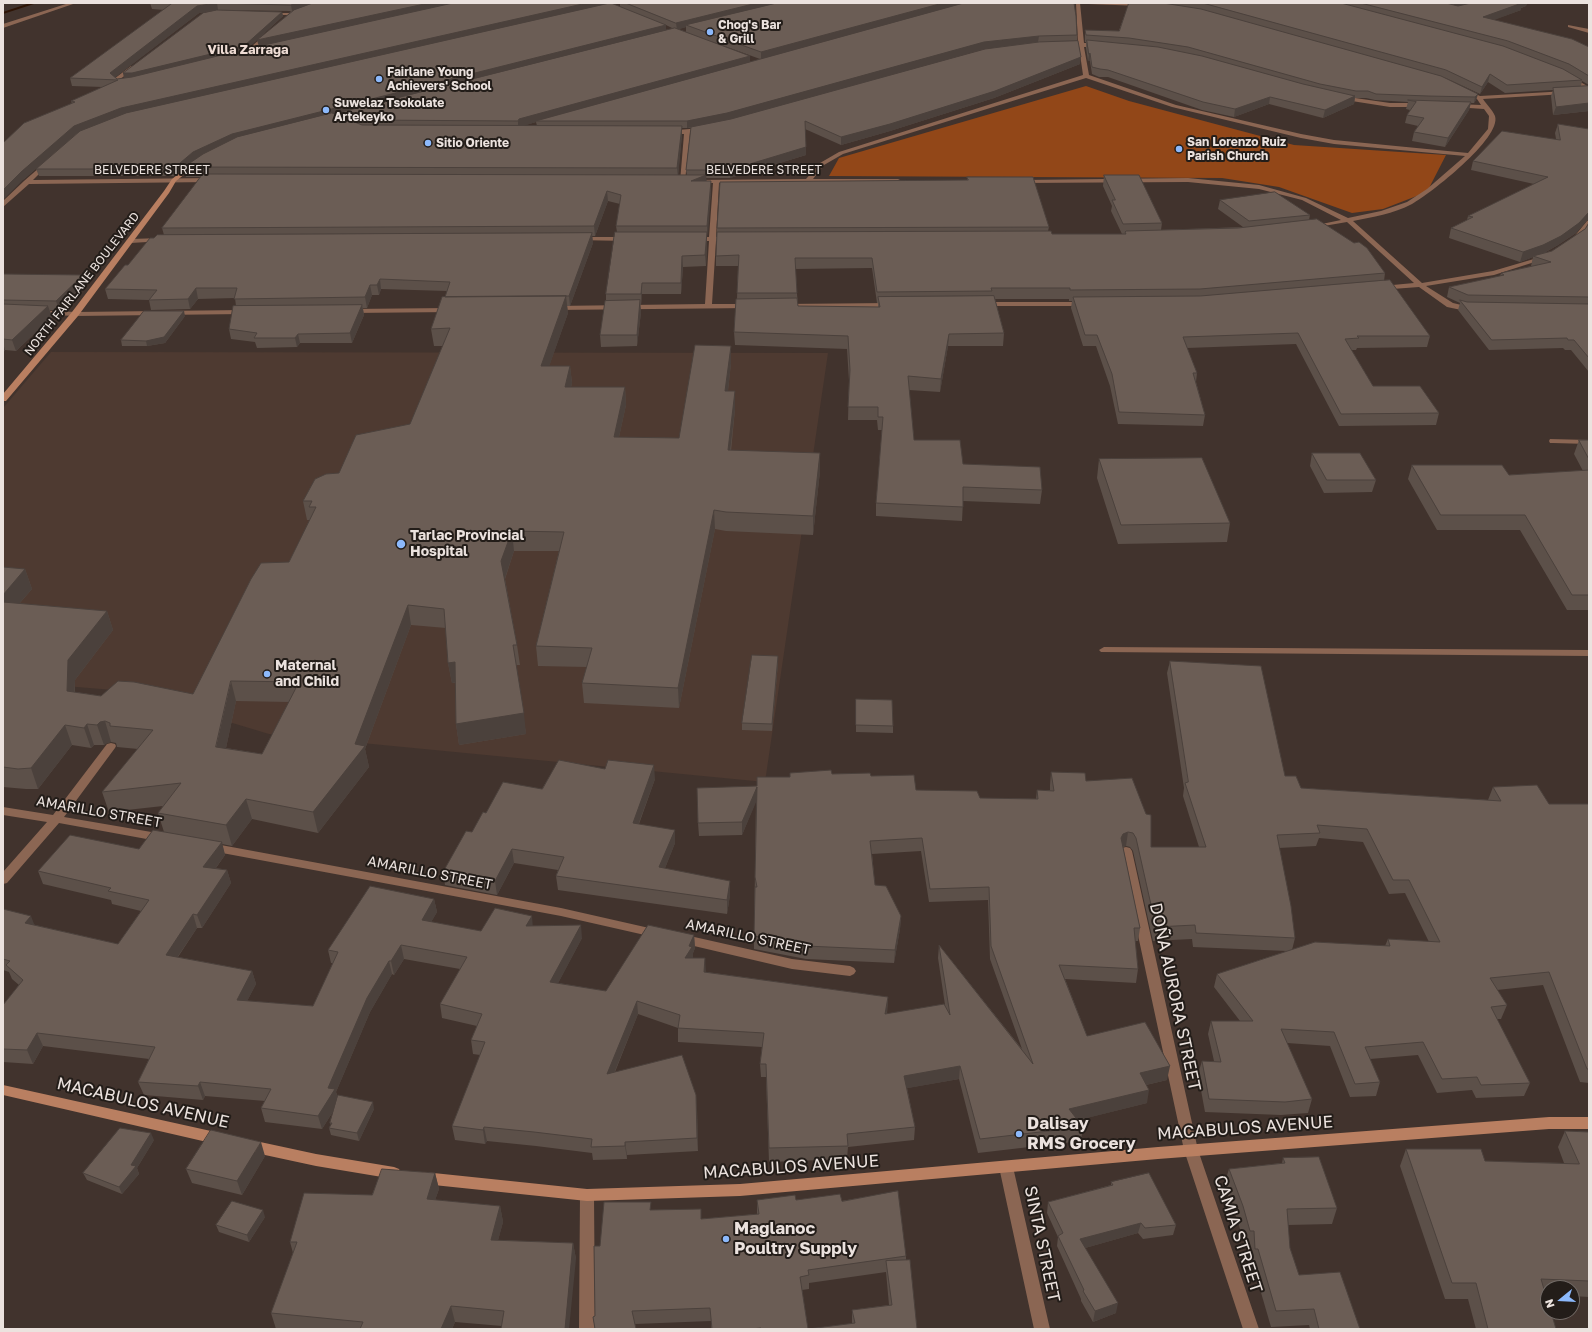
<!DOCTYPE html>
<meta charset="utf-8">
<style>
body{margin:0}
#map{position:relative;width:1592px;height:1332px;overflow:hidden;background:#41332d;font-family:"Golos Text",sans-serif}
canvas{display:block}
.frame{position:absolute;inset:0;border:4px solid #ebe2de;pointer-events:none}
.north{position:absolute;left:1540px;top:1280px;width:40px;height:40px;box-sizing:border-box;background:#231d19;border:1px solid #736c68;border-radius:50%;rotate:252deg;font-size:11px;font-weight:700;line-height:16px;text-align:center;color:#ebe2de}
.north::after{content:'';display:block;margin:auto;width:14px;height:18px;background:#8cb9fc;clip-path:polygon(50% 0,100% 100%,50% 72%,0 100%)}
</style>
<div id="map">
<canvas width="1592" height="1332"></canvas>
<div class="frame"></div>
<div class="north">N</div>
</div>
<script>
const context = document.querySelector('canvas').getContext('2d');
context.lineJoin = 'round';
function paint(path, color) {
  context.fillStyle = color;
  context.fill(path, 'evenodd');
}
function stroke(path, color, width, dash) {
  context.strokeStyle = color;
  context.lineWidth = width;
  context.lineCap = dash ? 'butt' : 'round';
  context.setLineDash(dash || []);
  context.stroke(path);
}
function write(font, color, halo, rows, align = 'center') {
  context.font = font + ' "Golos Text",sans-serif';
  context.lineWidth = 4;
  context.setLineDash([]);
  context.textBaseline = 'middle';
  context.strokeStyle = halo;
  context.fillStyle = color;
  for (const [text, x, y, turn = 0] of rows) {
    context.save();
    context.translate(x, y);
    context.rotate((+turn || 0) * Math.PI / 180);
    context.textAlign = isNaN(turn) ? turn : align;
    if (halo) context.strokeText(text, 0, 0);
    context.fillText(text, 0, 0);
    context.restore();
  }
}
paint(new Path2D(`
 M51,352l777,1 -63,429 -496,-48 -143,-43 -123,-10v-273z`), '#4e3a31');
paint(new Path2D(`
 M1086,86l43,15 165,44 152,10 -19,37 -44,17 -31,4 -73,-26 -57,-9 -393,-2 10,-18z`), '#924718');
paint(new Path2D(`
 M30,3h7l-34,11v-2z`), '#2e1405');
paint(new Path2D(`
 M69,3h7l-73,25v-4z
 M1076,3h4l4,40h15l3,2 -3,2h-15l5,28 87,30 125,29 33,6 134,13 20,-24 1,-13 -5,-7 -30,-2 -1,-1 3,-2 25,1 -4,-6 -14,-7v-2h4l13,6 87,-5 1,1 -3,2 -82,5c4,6 9,10 12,17 7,22 -65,78 -83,88 -19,10 -39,13 -59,17l69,62 71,-12 51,-15 3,2 -53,17 -68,11 27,17 21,5 1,2 -4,2 -24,-5 -28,-20 -40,3v-4h3l32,-3 -67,-61 -35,6v-2l29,-6 -39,-20 -43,-11 -71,-7 -168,1v-2l2,-1 166,-2 71,7 47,13 42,20 33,-7 26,-9 20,-13 38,-33 -131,-12 -33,-6 -129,-31 -86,-29 -243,76 -19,11 -11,14h85l2,1v2l-181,1 -3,54h13l3,2 -3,2h-13l-4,63h36l4,2 -1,2 -197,2 -4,-2 4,-2 151,-2 4,-63h-14l-3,-2 3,-2h14l4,-54h-15l-2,-1v-2l110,-1 14,-16 19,-11 244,-77 -4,-28h-14l-3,-2 3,-2h13z
 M1086,3h41l17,2 -2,1 -54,-2z
 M301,11l2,2 -11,2h-23l-2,-1 2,-1h23z
 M1568,25l21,4v4l-21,-6z
 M266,34l5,1 -22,19h-4v-2z
 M131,66l5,1 -17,13 10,1v2l-12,1 -4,-4 1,-1z
 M1570,76l19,11v4l-21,-12 -1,-1z
 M1341,96l49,7h30l3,2 -3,2h-30l-51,-8v-2z
 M704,127l3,2 -1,1 -16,3 -5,48 -5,1 4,-48h-15l-3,-2c4,-2 31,-3 38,-5z
 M47,161l2,1v2l-16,16 179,-2 3,2 -3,2 -183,2 -26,23v-6l21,-20z
 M1589,220c0,9 -6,21 -16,20v-2l14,-17z
 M579,237h48l3,2 -3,2 -50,-1 -1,-1z
 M161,238l3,2 -1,1 -32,2 -3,-2 3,-2z
 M979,302h105l4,2 -4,2h-105z
 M890,303l4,2 -1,2 -109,1 -4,-2 4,-2z
 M450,308h3v4l-103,1 -4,-2 4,-2z
 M33,310l42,2 169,-2 4,2 -4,2 -169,2 -39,-2 -4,-2z
 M1550,439l39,1v4l-36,-1h-3l-1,-2z
 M1104,647l485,3v6l-488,-4 -2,-2z
 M111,743l4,1 1,2 -1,2 -51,69 99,17 4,1 2,3 -2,3 -4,1 -104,-19 -52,60 -4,1v-12l44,-50 -44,-7v-8l50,8 54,-71z
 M210,843l351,65 97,22 4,1 2,3 -2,3 -4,1 -97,-22 -355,-66 -2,-3 2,-3z
 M1126,847l4,1 2,3 66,299 61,179h-16l-59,-179 -64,-299 2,-3z
 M681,934l111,25 58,7 4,2 2,3 -2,3 -4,2 -58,-7 -115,-27 -2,-3 2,-3z
 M1006,1161l5,2 2,4 37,162h-16l-35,-162 2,-4z
 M587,1189l5,2 2,4 1,134h-16l1,-134 2,-4z`), '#8b6653');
paint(new Path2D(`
 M194,162l5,1 -23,18 -7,12 -91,123 -72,85h-3v-7l69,-82 92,-121 8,-12z
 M3,1085l217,48 5,2 2,4 -2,4 -5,2 -217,-50z
 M1549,1117h40v12h-40l-391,30 -418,37 -153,5 -163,-17 -5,-2 -2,-4 2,-4 5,-2 163,17 153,-5 418,-37z
 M251,1140l65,14 78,13 5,2 2,4 -2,4 -5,2 -78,-13 -65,-14 -5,-2 -2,-4 2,-4z`), '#b97f61');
paint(new Path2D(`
 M150,3h453v1l6,-1h-1h11l-6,1 7,3v-4h454l3,32v6l3,23 -86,34 -104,33 -49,14 -36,-16 1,26 -76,23h-24v3l5,9 -4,46v7l-1,23 -23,1 -2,27h-39l-1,11h-1l1,7 -4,34 -36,1 -1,-12 6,-34v-7l11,-62 -1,-6 4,-22 -12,-3 -13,35h-3l1,7 -23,63h-3l1,7 -19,53h21l2,17 -1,4h54l1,18 -7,32 60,1 52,-75 -3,28 7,18 -4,42 89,20 -7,64 -87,-4 -11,-2 -36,179 -95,-5 -2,-20 5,-16 -49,-1 -2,-20 23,-95h-45l-9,28 12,66 3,20h-4l10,69 -67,11 -3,-21v-41h-4l-4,-20 -2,-35 -35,-3 -46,124 4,18 -51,66 -66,-14 -20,27 -10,-2 3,11 -9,13 11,2 4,13 -29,45h-5l-19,29 74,14 4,13 -9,17 66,5 20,-43h-2l-3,-13 106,-51 3,13 -6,10 50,9 52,-5 49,12 -24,45 48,8 88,-56 1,13 -2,5v5l13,14 182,25 -1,17 58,-9 -7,-47 1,-13 83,104 -32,-90 -2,-59 -59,2 -8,-51 -49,3 3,31 26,31 -1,13 -6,34 -88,-4 -52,-10v-13l2,-135 -14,34 -43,1 -1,-13 59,-37 33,-9v-4l81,3 45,14 64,8 56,1 1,-9h13v-5l1,-13 35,9 65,66h48l-16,-51 1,-8 -17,-115 3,-12 115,115 16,12 187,12 5,-13 56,17h40v279l-9,-1 -37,-97 -46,5 10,15 -6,14h-4l33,64 -6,13 -48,2 -4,-8 -35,3 -19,-38 -48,4 10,23 -4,14 -26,1 -20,-51 -43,-3 25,56 -4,14 -27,2 -76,-3 -7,-38 4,-13h12l-6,-27 3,-13h29l-26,-34 3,-13 70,-23 -94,-4 -1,-8 -39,2 -20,-90 -3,-4 -4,-1 -3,1 17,81 -2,13h-3l3,28 -2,14 -71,-4 22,57 80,44 -21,5 1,18 -69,17 5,7 -2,14 -103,12 -19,-74 -52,9 8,39 -1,13 -66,7 -1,12 -78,3 -3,-85h-5l-1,-13 2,-17 -84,-5v-14l-40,-14 -23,58 82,37 1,42 -71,4v4l-34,1 -1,-7 -56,-7 -49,-5 -2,3 -30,-4 -3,-14 28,-71 -7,-1 -2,-14 6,-14 -35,-8 -2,-14 20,-35 -56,-10 -10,16 -2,-1 -22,38 -34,80 2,6 36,11 -15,32 -28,-6 -2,-7 2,-3 -1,-2 4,-13 -12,19 -57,-7 -4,-14 4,-7 -60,-5 -2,4 -59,-5 -6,-13 11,-23 -106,-13 -10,18 -30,-2v-57l16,-20 -7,-6 -3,-7 -6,-2v-61l32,16 83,19 23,-33 -29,-7 -1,-4 -68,-16 -5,-13 101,-22 25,-17 -6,-19 5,-7 -54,6 -7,-20 36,-43 -21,-2 -1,-4 -5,-1 -4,1 -3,2h-10l-3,3 -19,-3 -34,44h-12l-23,-2v-220l22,2 7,20 -13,15 88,7 6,19 -38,50v12l26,4 92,-2 96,-132 21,-42h-3l-4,-19 36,-28 71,-49 33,-78h-9l-3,-17 14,-32 2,-6 -66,-2 -2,6h-7l-5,13h-4l1,7 -12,28h-52l-3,4 -40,1 -2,-6 -24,-3 -2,-10 7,-23 -1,-8 -37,1 -8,10 -39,1 -2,-10 -41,-1 -3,-10 49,-51 10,-3 -2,-7 39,-51h-15l-2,-9 -9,8h-136l-3,-7 41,-36 -54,47 49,-76 -1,-3 32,-14 -31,-1 -2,-8 94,-68 -12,-1zM218,10l73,1 -33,36 -11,2 36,-33 -1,-4 -156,66 -9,1 -2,-2 84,-64zM666,25l6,3h2l-8,2zM686,27v5l-8,-3zM708,40l52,19 -10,3v-6zM997,47l-131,35 118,-33zM342,114l1,4 -6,-3zM536,122l1,4h-15zM682,128h9l-5,42 1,5h-9l4,-40zM236,701l53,1 -27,52 -36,-6zM1319,838l44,4 26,52 16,-1 24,49 -41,-3 -3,7 -93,4 3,-12 -16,-90 37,-2z
 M1129,3h398l-1,3 -5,2v2l-28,10 96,27v38l-7,-4 -1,5h8v25l-36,4 -2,-19 2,-6 -48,3 -17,-11 -8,12 -36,-17 34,17 -2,6 -2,3h-3l-2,7 -24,37 -33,-6 2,-9 4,-6 -13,-3 2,-8 3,-5 -4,-1 2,-7 -33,-2 -9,-2h-11l-1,6 -31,14 -54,-14 -35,13 -32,-7 -94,-33h-9l-7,-3 -2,-13h-2l-2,-13v-6h-1v-12l34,1z
 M1558,124l31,5v90h-1l-12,14 -18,12 -14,8 8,-2 33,-22 4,-6v149l-18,-22h-6l-2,-2 -74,2 -31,-40 2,-7 -13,-6 2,-10 51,-11 1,-3 31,-7h-1l2,-9 -13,5 -71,-24 2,-10 16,-8 1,-4 66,-32 -63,-14 2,-9 83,-22 -1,-6z
 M1104,175l58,48 -1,7 82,-3 -25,-18 2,-9 90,15 -1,5 76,53 -1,8 46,55 -3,11 -70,1 -1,2h-5l22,36 66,27 -3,12 -97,1 -43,-82 -109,4 10,25 -1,9 9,33 -2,11 -85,-2 -8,-38 -14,-40h-13l-12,-38 1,-7h-3v-2h-74l9,34 -1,13h-55l-8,46 -31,-2 5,50 49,24 79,26 -2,14 -77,-3 -1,20 -86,-5v-13l6,-73h-4l-1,-10h-29l1,-39 -2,-32 -112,-4 -1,-13 3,-33 1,-33h-22v-10l1,-28 222,-47 28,-1v-3l82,50 -1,4 4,3h70l-11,-23 1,-5 -9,-20zM872,268l5,35h1v4l-80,-1 -3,-37z
 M3,274l82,10 -26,26h-9l2,7 -36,34 -11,-1 -2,3z
 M185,316l-20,27 -18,3h-25l-1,-6z
 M1579,440h10v170h-22l-47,-80h-83l-29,-51 4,-14 97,10 74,-4 -9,-17z
 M1312,453l64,27 -4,12 -48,1 -14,-27z
 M1099,459l131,64 -3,19 -109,2 -21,-66z
 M778,656v7l-6,68 -30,-1v-7z
 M856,699l37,27v7l-37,-1z
 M655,779l-16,45 36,19 -10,25 65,27 -3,19 -169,-24 -2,-14 2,-6 -44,-7 -17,32 -52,-10 -2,-13 43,-59 56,-24z
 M1565,1131l24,1v165l-17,-1v-8h-24v8h-2l10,33h-80l-8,-30h-23l-45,-133 6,-17 79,12 79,2 -6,-16z
 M154,1140l-17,28 2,6 -17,20 -35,-14 -4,-7z
 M265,1156l-23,39 -50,-12 -6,-14z
 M1283,1158l54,50 -5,16 -44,1 2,23 9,27 61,54h-50l-1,-4 -38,2 -18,-62 -3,-1 -1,-17h-4l-7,-25 -14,-37 5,-16 53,-6z
 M435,1173l4,16 -4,11 65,6 3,16 -5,18 75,3 3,16 -74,67 -47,-4 -3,7h-176l-5,-16 22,-60 -3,-11 82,-47z
 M1111,1182l65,43 -3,10 -30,4 -5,-6 -53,15 31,65 -23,9 -12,-21v-2l-24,-53 1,-9 -11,-24 1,-11 63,-17z
 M757,1200l85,1 64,55v4l11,69 -65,-5v-14l37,-5 -3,-33 -77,11v6l-7,1 6,39h-97v-8l-76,3 1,5h-41l-2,-12 2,-1 5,-70 52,-36 49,9 56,-5z
 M265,1217l-16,25 -30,-10 -3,-7z`), '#5c5049');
paint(new Path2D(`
 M217,3l1,7 -19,3 -87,67 -2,-7 87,-67z
 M296,3h21l-25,8 -1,-6z
 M429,3h31l-201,44 -2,-7z
 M587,3h16v3l-480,110 -47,18 -53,46 -20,20v-10l18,-18 53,-46 47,-18z
 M757,3h27l-98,22v2l-9,3 -1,-7z
 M943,3h35l-217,56v-7z
 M1454,3h26l-27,5z
 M1520,3h7l-1,3 -5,2v2l-40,15 2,-8z
 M282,12l1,4 -38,35 -112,27h-9l-1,-5z
 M666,25v7l-324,80v2l-108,28 -50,25v1l-9,8 -2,-7 20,-17 39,-18z
 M1039,36l-1,6 -54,7 -256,72 -41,7v-7l297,-79z
 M1090,53v8h-2l1,-7z
 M750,56v7l-214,58v1l-16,5 -2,1v-7l1,-2z
 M1081,57l-1,7 -86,34 -104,33 -49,14v-8z
 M1490,74l-2,8 -8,12 2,-7z
 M1478,94l-2,6 -2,3 1,-6z
 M1355,96l-1,8 -31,14 2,-8z
 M1270,97l-1,7 -35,13 1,-8z
 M1471,102l-2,8 -24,37 3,-9z
 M1589,103v8l-36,4 3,-8z
 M682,126v9l-4,43 -1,-10z
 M806,147v8l-76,23v-8z
 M706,175l1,9 -16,-3z
 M711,181v9l-3,46 -1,-10z
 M607,191l1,10 -13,35 -1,-10z
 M1589,212l-1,7 -12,14 -18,12 -18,10 -7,1v1l-13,5 3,-10z
 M707,232v11l-1,23 -1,-11z
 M592,233l1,10 -23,63 -1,-10z
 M682,256l1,11 -2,27v-11z
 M83,275l2,9 -26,26 -3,-9z
 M380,279l1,10 -2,6 -2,-10z
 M642,283v11l-1,11v-11z
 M370,285l2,10 -5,13 -2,-11z
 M196,288l2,11 -8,10 -2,-10z
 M566,296l2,17 -25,71 -2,-18z
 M640,300l1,12 -4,34v-11z
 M362,305l2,10 -12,28 -2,-10z
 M48,306l4,11 -36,34 -4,-11z
 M184,311l1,5 -20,27 -18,3 -1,-5z
 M298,334l2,9 -3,4 -2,-9z
 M949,334l-1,12 -8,46 1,-13z
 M3,343l2,7 -2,3z
 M731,346v17l-5,46 -1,-18z
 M570,366l2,17 -5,21 -2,-17z
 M625,387l1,18 -11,50 -1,-18z
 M735,391v18l-7,60v-19z
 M820,453v18l-7,64v-19z
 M714,510l1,19 -36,179 -1,-20z
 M512,531l2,20 -10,30 -3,-20z
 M25,569l7,20 -28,32 -1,-3v-23z
 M408,605l3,20 -46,124 4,18 -51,66 -5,-21 42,-68z
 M107,611l6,19 -38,50 -1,31 -7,-20 1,-31z
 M778,656v7l-6,68v-7z
 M455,662l4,20 -7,1 -4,-20z
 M231,681l5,20 -14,66 -6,-20z
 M524,713l2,21 -67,11 -3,-21z
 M105,721l6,21 -4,1 -3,2 -7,-20 3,-3z
 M87,724l7,21 -3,3 -7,-20z
 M65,725l7,20 -34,44 -7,-21z
 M654,765l1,14 -21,57 -1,-13z
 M757,787v13l-15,35v-13z
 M246,799l6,20 -20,27 -6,-21z
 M675,830v13l-15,38 -1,-14z
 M1128,832l-2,14 -5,1v-9l2,-4z
 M222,842l3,13 -18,25 -4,-13z
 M512,849l2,14 -17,32 -2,-14z
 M227,870l4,13 -29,45 -5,-13z
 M730,881v14l-3,19v-14z
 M434,899l3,13 -12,21 -3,-13z
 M193,914l4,14 -27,40 -4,-13z
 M31,916l5,13 -11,-6z
 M532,916l1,13 -7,-3z
 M901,916l-1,13 -6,34 1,-13z
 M581,925l1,13 -30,57 -2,-13z
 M694,935l1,13 -2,5v7l-8,-2 4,-12z
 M401,945l3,14 -10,16 -3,-14z
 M705,958l1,14 -2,13v-13z
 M389,961l3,13 -22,38 -34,80 3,10 -17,27 -4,-13 10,-28 39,-90z
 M252,971l4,13 -15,29 -4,-13z
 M888,997l-1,13 -2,17v-13z
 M637,1001l1,13 -30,74 -1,-14z
 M37,1033l6,13 -10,18 -6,-14z
 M960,1066l-1,13 -56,10 1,-13z
 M1170,1066l-3,14 -30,7 3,-14z
 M200,1082l5,14 -2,4 -5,-14z
 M1149,1090l-2,13 -80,20 2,-14z
 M696,1095l1,14 1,42 -1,-13z
 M373,1102l1,7 -15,32 -2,-8z
 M484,1127l3,14 -2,3 -2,-14z
 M151,1133l3,7 -17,28 2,6 -17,20 -3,-7 12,-22z
 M261,1142l4,14 -23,39 -5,-14z
 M625,1142l2,13v4l-2,-13z
 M435,1173l4,16 -9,26 -3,-16z
 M500,1206l3,16 -9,34 -3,-16z
 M263,1210l2,7 -16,25 -2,-7z
 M1141,1223l-3,10 -60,17 2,-11z
 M573,1243l3,16 -7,70h-4z
 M1118,1303l-2,10 -23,9 2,-11z
 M451,1306l4,16 -3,7h-11z`), '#4b413c');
const building = new Path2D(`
 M162,3h54l-19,3 -87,67 7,6 15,-2 114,-28 207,-46h134l-466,105 -47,18 -53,46 -18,18v-47l21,-20 51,-21 -4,-1 47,-21 -48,-2 101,-74z
 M222,3h74l-5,2z
 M313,3h116l-172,37 37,-30z
 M610,3h1l55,22 -434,109 -39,18 -20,17h-137l44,-38 46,-18z
 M626,3h131l-81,20z
 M777,3h166l-182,49 -75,-27z
 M964,3h110l2,13 1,19 -38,1 -55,6 -257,71 -40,8h-151z
 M1129,3h34l38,6 240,67 37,18 -3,3 -47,-1 -52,-2 -8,-3h-12l-36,-7 -132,-37 -59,-9 -43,-3 -1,-5 34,1z
 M1203,3h138l162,43 60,23 19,11 -75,5 -17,-11 -8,13 -36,-17z
 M1361,3h85l12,3 13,-3h51l-39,14 89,22 17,8v29l-20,-12 -61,-23z
 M217,10l65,2 -38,34 -112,27h-9l80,-60z
 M675,28l75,28 -231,63 -1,2 -155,-1 -21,-8z
 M1087,40l71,7 44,9 101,28 52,12 -30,14 -55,-13 -35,12 -32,-7 -95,-32 -8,-1 -8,-2 -2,-14 -1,1z
 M1078,41l3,16 -86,34 -105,33 -49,13 -36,-16 1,26 -76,23h-44l5,-43 40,-8 254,-70 54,-7z
 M1589,86v17l-33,4 -3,-19z
 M1408,100l63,2 -23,36 -34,-6 10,-14 -17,-3 9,-13z
 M332,113l30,12 320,1 -5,42 -493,-1 19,-13 34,-17z
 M1558,124l31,5v83l-10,11 -18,13 -18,9 -20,7 -72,-24 22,-11 -5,-1 80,-39 -75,-16 29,-30 58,9z
 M203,174l503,1 -15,6h20l-4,45h-91l5,-31 -14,-4 -13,35 -432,2z
 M1104,175h35l23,48 -39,1 -11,-24h3z
 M967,177h66l16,50 -332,1 3,-46 248,-2z
 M1275,192l35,23 -61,6 -29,-21z
 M1317,219l37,24 5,-1 8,6 18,25 -185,16 -130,1v-2h-79l1,3 -115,1 -5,-34h-77l2,35h-60l2,-38 -23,1 1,-24 334,-1 1,3h74l-1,-2 1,-1 112,-3z
 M1589,223v74l-121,-2 -19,-8 55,-12 -3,-2 50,-11 -18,-6 19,-5 33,-22z
 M615,232h92l-2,23 -23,1 -1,27h-39l-1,11h-35z
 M592,233l-23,63 -124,1 5,-15 -70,-3 -3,6h-7l-5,12 -131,2 3,-11h-41l-8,11 -39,1 8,-10 -52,-1 20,-24h3l22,-27h4l3,-3z
 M3,274l80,1 -27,26 -53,-1z
 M1390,280l40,56h-73l2,2 -14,1 28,47h47l19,27 -98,1 -43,-81 -115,4 14,36h-4l12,42 -86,-3 -7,-38 -15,-39h-12l-12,-38 127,-1z
 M566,296l-25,70h29l-5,21h60l-11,50 65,1 16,-93 36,1 -6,45h10l-7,59 92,3 -7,63 -87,-4 -12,-2 -36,178 -96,-5 10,-35 -56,-2 28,-114 -52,-1 -11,30 16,84h-4l11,68 -68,11 -1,-62 -7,1 -4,-54 -36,-4 -53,139 10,2 -52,66 -67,-13 -20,26 -68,-12 23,-30 -79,9 51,-62 -43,-4v-3l-5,-2 -5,1 -3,3 -10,-1 -3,4 -19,-3 -34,43 -13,1 -15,-2v-165l104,9 -39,49 -1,31 34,5 17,-15 16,1 59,12 58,-115 10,-16 28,-1 27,-55h-7l3,-6h-9l12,-22 11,-5 13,-1 17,-38 54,-11 40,-96 -19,1 11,-32zM231,681l68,1 -37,72 -46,-7z
 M994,296l10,37 -55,1 -8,45 -33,-3 6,64h46l3,24 77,3 2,23 -79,-3v20l-87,-4 7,-86h-5v-10h-30l2,-37 -2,-34 -114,-4 2,-33 61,-1 1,8 82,1 -2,-10z
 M640,300l-3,35h-37l5,-34z
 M1460,300l7,2 122,2v54l-15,-18h-6l-1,-2 -75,2z
 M3,304l45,2 -36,34 -9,-1z
 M362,305l-12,28 -52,1 -3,4h-41l3,-5 -28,-4 4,-23z
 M144,311h40l-20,26 -18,4 -25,-1z
 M1579,440h10v19z
 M1312,453h48l16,27h-49z
 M1202,458l28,65 -109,2 -22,-66z
 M1412,465h90l7,10 80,-5v125h-17l-47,-80h-84z
 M3,567l22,2 -22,26z
 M752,655l26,1 -6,68 -30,-1z
 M1170,661l91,5 24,110h11l5,12 200,13 -8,-14 44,-2 12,19h40v265h-2l-38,-97 -59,6 17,27 -16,2 39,76 -49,2 -4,-8 -35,2 -19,-37 -58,5 15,35 -25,2 -21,-52 -53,-3 31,70 -27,3 -76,-3 -7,-38 19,1 -10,-41h42l-36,-47 98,-32 75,4 -2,-7 52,3 -31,-62h-16l-26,-51 -50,-4 3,8 -43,2 14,71 4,32 -99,-5 -1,-8 -39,2 -20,-89 -3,-5 -5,-1 -5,2 -2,4 19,90h-6l4,41 -79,-4 28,71 58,-14 25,44 -30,7 9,17 -80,19 14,18 -103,12 -20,-73 -56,10 11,51 -68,7 1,12 -79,2 -3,-84h-6l4,-31 -86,-5 2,-13 -43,-14 -30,73 75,-19 14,40 1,43 -72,4v4l-34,1 1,-8 -58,-7 -50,-5 -1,3 -31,-4 33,-84 -14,-2 11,-26 -42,-10 27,-47 -66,-12 -10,16h-2l-22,37 -39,90 7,1 -17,27 -57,-8 10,-19 -71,-7 -2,4 -60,-4 17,-35 -118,-14 -10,17 -24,-1v-44l20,-25 -17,-15 4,-4 -7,-2v-50l28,7 -6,7 93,21 31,-44 -41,-9 3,-3 -73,-17 32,-36 69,14 14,-19 69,12 -19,25 24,3 -30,45 -4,-1 -27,41 86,16 -15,29 76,6 25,-54 -10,-2 42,-64 64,13 -12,21 59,11 14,-23 37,8 -6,10 55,-1 -31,57 56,9 42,-66 46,10 -5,11 3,1 -7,11h20l-1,14 184,25 -3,17 59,-10 6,11 -11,-70 94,119 -42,-118 -2,-59 -59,2 -8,-51 -52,3 5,44 11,1 15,30 -6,34 -89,-4 -52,-10 1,-49h2l-2,-10 2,-90 -15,35 -44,1 -1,-35 60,-2v-9h33v-4l41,-3 1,4 38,-1 1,3 43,-1 2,15 61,1 3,7 58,1 -1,-9 17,1 -3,-19 34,1 1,8 46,-3 14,36 5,1v32h55l-21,-64 3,-1z
 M856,699l36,1 1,26 -37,-1z
 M559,760l46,9 3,-9 46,5 -21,58 42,7 -16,37 71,14 -3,19 -171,-24 8,-19 -52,-8 -17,32 -52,-9 23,-41 6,1 11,-20 3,1 17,-31 39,7z
 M338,1095l35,7 -16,31 -28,-5 3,-5h-2z
 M120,1128l31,5 -20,32 5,1 -17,21 -36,-14z
 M211,1130l50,12 -24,39 -51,-12z
 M1565,1131l24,1v149l-48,-2 7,24v9h3l5,17h-68l-12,-46h-24l-46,-134h75l4,12 94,3z
 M1319,1157l18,51 -50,1 3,39 9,27 41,-3 20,57h-41l-5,-20 -38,2 -18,-62h-3l-1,-18h-4l-7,-25 -14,-37 56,-6 -2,-5z
 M382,1169l53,4 -8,26 73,7 -9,34 82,3 -8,86h-64l3,-18 -53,-5 -10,23h-81l3,-7 -92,-9 26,-71h-7l14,-49 68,2z
 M1149,1173l27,52 -31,3 -4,-5 -61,16 38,64 -23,8 -12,-20 1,-1 -26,-54 5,-3 -15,-31 65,-17 -2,-3z
 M898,1191l8,65 -98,14 1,5 -9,2 8,52h-47v-1l-10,1h-39l-2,-21 -78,3 4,18h-41l-2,-12 2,-1 -1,-70h6l4,-44h47l-1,8 51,-1v10l58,-5 -2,-14 38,-5 1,5 44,-6 2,7z
 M232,1201l31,9 -16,25 -31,-10z
 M910,1260l7,69h-109l47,-6 -3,-13 40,-5 -6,-44z`);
paint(building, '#6b5d55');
stroke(building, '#4b413c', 1);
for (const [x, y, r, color] of [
 [710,32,4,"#8cb9fc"],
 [379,79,4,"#8cb9fc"],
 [326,110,4,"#8cb9fc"],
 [428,143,4,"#8cb9fc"],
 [1179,149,4,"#8cb9fc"],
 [401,544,5,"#8cb9fc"],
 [267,674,4,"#8cb9fc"],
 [1019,1134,4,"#8cb9fc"],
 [726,1239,4,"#8cb9fc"]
]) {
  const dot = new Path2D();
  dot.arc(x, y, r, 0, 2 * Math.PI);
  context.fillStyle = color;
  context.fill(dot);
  stroke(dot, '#231d19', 1.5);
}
write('bold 12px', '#ebe2de', '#231d19', [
 ["Chog's Bar",718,25],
 ["& Grill",718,39],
 ["Fairlane Young",387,72],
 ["Achievers' School",387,86],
 ["Suwelaz Tsokolate",334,103],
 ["Artekeyko",334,117],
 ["San Lorenzo Ruiz",1187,142],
 ["Parish Church",1187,156],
 ["Sitio Oriente",436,143]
], 'left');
write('12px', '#ebe2de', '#231d19', [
 ["BELVEDERE STREET",152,170],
 ["BELVEDERE STREET",764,170],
 ["NORTH FAIRLANE BOULEVARD",82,284,-52]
]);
write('bold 13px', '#efddd5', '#231d19', [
 ["Villa Zarraga",248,50]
]);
write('bold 14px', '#ebe2de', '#231d19', [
 ["Tarlac Provincial",410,536],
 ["Hospital",410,552],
 ["Maternal",275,666],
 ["and Child",275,682]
], 'left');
write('14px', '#ebe2de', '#231d19', [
 ["AMARILLO STREET",99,812,10],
 ["AMARILLO STREET",430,873,11],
 ["AMARILLO STREET",748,937,12]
]);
write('17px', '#ebe2de', '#231d19', [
 ["DOÑA AURORA STREET",1175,997,78],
 ["MACABULOS AVENUE",143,1103,13],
 ["MACABULOS AVENUE",1245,1128,-4],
 ["MACABULOS AVENUE",791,1167,-4],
 ["CAMIA STREET",1238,1234,72],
 ["SINTA STREET",1042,1244,78]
]);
write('bold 17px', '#ebe2de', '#231d19', [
 ["Dalisay",1027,1124],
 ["RMS Grocery",1027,1144],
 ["Maglanoc",734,1229],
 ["Poultry Supply",734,1249]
], 'left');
</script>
